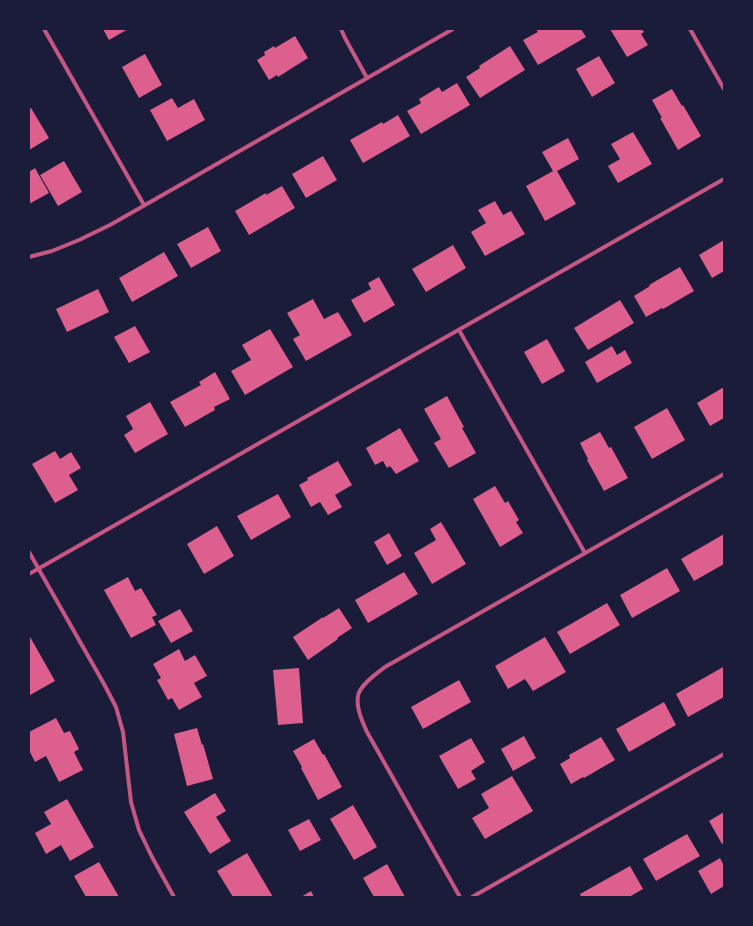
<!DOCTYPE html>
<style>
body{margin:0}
#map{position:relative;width:753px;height:926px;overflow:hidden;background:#1b1b3a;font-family:Signika,sans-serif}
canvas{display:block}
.frame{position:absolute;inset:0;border:30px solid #1b1b3a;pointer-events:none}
</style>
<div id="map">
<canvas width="753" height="926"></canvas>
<div class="frame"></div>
</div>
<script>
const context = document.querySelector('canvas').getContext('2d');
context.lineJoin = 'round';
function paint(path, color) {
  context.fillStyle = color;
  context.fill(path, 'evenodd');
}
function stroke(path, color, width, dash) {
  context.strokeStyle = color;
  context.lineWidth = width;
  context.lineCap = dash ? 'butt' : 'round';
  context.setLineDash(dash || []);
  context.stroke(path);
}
paint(new Path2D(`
 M103,29h25l-19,11z
 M536,29h45l5,8 -48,28 -15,-25 15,-8z
 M610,29h32l2,3 -3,2 7,11 -21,12z
 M295,36l13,22 -30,19 -1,-2 -8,5 -12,-20 8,-5 -1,-3 10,-6 1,2z
 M510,46l15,24 -45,28 -14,-21 14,-9 -1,-2z
 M145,54l17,31 -23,13 -17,-31z
 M599,56l16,27 -23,14 -16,-28z
 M457,83l13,22 -49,29 -14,-23 14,-8 -2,-4 20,-12 3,5z
 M672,89l10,17 1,-1 18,31 -23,14 -18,-32h2l-10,-18z
 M172,98l6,10 16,-9 11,21 -38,21 -17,-31z
 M31,108l18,30 -20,12v-41z
 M398,115l12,21 -47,27 -13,-23 32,-18 1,2z
 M633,132l19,32 -34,19 -10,-17 12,-7 -9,-15z
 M568,138l11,21 -22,12 19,33 -31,17 -19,-35 27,-15 -11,-19z
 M323,156l14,24 -31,18 -14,-24z
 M64,161l18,31 -24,14 -18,-31z
 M35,168l14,25 -20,11v-32z
 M282,186l13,22 -46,27 -14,-24 31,-18v2z
 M495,201l8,14 8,-4 14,23 -40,22 -14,-24 15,-9 -8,-13z
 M208,227l13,24 -30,17 -14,-24z
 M724,240v31l-12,7 -13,-23z
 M453,245l13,23 -40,24 -14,-23z
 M164,252l14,24 -46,26 -13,-24z
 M680,267l14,24 -31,18 -1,-1 -16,9 -12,-21 16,-10 -1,-1z
 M379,277l16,28 -31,18 -13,-23 20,-11 -3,-6z
 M98,289l11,23 -42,20 -11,-23z
 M313,299l11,20 14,-7 14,23 -46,26 -13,-22 7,-4 -13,-22z
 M620,300l14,23 -46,27 -14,-22z
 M135,326l15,26 -21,11 -15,-26z
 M270,329l23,38 -48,28 -14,-24 20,-11 -9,-15z
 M547,339l18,32 -23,13 -18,-32z
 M612,346l5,9 8,-5 7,13 -35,20 -12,-21z
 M215,372l15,27 -16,8 1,3 -30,17 -15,-25 31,-17 -2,-3z
 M724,387v31l-14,8 -13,-23z
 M447,396l17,31 -2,1 14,25 -27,15 -15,-25 7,-4 -17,-30z
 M150,402l18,32 -33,19 -11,-18 9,-6 -7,-13z
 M667,408l18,32 -33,19 -18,-32z
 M400,428l19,33 -23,13 -6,-8 -3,2 -4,-7 -8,4 -9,-17z
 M600,432l9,16 2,-1 17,31 -24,13 -17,-31 1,-1 -8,-16z
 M55,451l5,8 11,-7 10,16 -12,7 9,15 -23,13 -23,-39z
 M338,461l14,24 -17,10 7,12 -14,8 -8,-13 -9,5 -12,-22 9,-5 -1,-2z
 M495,486l10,17 3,-2 11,19 -3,2 7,11 -23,14 -27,-48z
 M278,494l13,23 -40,23 -14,-24z
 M441,522l25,42 -34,20 -18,-31 22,-13 -6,-11z
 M217,526l17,30 -30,18 -17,-30z
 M389,533l13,23 -15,9 -13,-23z
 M724,534v30l-30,17 -13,-22z
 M667,568l13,23 -48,27 -12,-23z
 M404,572l14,22 -50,29 -13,-23z
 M128,577l7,14 6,-3 16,27 -5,2 4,8 -25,13 -27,-48z
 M607,603l13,22 -50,29 -13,-22z
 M339,608l13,20 -15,10 1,1 -30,21 -15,-23 30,-20v1z
 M180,609l13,22 -22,12 -13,-22z
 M29,635l26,46 -25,14 -1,-2z
 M545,637l21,35 -33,19 -8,-12 -17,10 -13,-23z
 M179,649l6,12 10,-6 12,21 -13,7 8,14 -23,13 -7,-12 -4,2 -11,-20 4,-2 -8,-14z
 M723,667l1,2v28l-36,20 -12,-23z
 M299,668l4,55 -25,2 -5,-55z
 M459,680l12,22 -48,27 -12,-22z
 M664,702l12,23 -47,27 -13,-23z
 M56,718l8,15 6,-2 9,18 -5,3 9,18 -24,12 -13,-26 -11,6 -6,-12v-18z
 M197,728l5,17 1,-1 10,35 -26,7 -13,-52z
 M524,736l12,22 -23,13 -12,-22z
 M601,737l14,23 -31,18 -1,-1 -12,7 -11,-20 10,-6 -1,-3z
 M471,738l14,24 -14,9 5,8 -18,10 -19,-33z
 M314,739l9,16 1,-1 18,33 -24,13 -17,-32 1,-1 -9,-16z
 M512,776l21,35 -48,28 -13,-21 17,-10 -8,-14z
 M215,793l11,18 -10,6 15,24 -21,13 -26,-42z
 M67,799l27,48 -24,14 -9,-16 -15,9 -11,-21 16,-9 -7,-12z
 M353,805l24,42 -23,13 -24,-41z
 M724,812v31l-2,1 -13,-23z
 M309,819l12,21 -21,11 -12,-21z
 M687,834l13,22 -44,25 -13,-22z
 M247,853l26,44h-40l-16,-26z
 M720,858l4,8v20l-13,8 -13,-23z
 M99,862l20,35h-33l-12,-21z
 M387,864l18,33h-31l-11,-19z
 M630,866l13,23 -14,8h-48l-1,-3z
 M311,891l3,6h-13z`), '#dd5f8e');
stroke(new Path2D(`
 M44,29l100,176
 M341,29l4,9 22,40
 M690,29l34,60
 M29,257l23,-6 27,-11 31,-15 343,-196
 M459,330l126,223
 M29,552l75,132 12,23 7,25 8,70 8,28 13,27 22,40
 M29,574l695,-395
 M460,897l-93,-165c-5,-11 -11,-24 -9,-36 1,-10 19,-23 27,-29l339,-193
 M472,897l252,-143`), '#c65784', 4);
</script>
